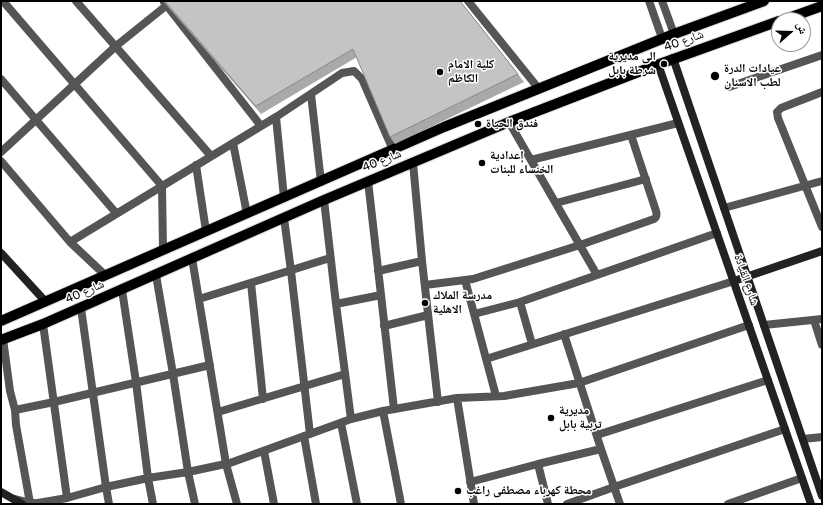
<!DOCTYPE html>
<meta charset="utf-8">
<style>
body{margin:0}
#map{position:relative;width:823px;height:505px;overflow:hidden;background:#fff;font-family:"Varela Round","Noto Naskh Arabic",sans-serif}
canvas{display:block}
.frame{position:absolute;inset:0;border:2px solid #000;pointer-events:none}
.north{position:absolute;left:771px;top:12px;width:40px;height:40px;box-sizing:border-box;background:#fff;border:1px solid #999;border-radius:50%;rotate:70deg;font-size:11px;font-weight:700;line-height:16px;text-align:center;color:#000}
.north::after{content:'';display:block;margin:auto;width:14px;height:18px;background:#000;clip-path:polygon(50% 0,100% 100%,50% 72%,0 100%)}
</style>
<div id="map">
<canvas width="823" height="505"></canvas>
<div class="frame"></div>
<div class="north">ش</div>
</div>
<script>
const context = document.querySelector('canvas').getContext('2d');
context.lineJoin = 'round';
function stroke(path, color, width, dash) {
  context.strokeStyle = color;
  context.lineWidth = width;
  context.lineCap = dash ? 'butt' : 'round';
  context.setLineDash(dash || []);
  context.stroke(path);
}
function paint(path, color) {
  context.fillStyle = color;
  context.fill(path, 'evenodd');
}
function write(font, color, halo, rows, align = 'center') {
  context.font = font + ' "Varela Round","Noto Naskh Arabic",sans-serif';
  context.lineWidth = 3;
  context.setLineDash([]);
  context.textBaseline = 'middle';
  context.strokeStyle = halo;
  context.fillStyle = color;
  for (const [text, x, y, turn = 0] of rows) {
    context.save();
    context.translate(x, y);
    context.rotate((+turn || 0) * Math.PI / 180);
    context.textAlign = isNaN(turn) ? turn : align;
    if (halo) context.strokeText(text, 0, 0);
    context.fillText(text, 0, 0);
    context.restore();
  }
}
const primary = new Path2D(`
 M783,20l39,-14
 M1,321l443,-194 230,-93 90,-33
 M1,340l42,-16 281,-124 185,-78 145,-56 125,-45`);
stroke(primary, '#dbdbdb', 12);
stroke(new Path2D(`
 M3,1l159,185 1,64
 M76,1l135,155
 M468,1l71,88
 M649,1l13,37
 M662,1l12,33
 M164,2l97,124
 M1,79l115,134
 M729,87l93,-32
 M822,92l-41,16 -4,4 1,6 44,109
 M311,94l10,88
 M276,117l8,81
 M509,122l88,153
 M233,143l14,71
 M1,152l115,-106 51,-41
 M531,160l147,-37
 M1,161l69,81 35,33
 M413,163l9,98 16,141
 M196,165l10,66
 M368,181l26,228
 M324,200l12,104 15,115
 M556,203l90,-24
 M724,208l98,-27
 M284,218l7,53 19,163
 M70,242l206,-125 66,-44 12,-2 8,8 31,71
 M192,258l34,206 11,40
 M378,271l44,-10
 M156,275l17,99 15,98 7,32
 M465,280l31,116
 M251,283l12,116
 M425,285l48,-6 107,-34 74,-26c3,-2 3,-4 2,-8l-25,-76
 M122,290l14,92 12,96 5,26
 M199,299l131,-41
 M520,302l12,42
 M336,304l45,-9
 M81,308l25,179 3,17
 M474,314l46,-12 197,-69
 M814,320l8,25
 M43,324l24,174
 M764,325l58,-6
 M384,326l44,-11
 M564,334l37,115 19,55
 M3,339l7,52 5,19 1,15 14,78
 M486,359l248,-78
 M457,398l17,106
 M15,410l39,-8 156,-37
 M383,411l18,93
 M218,412l127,-38
 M341,423l16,81
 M597,435l171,-55
 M304,436l12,68
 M803,439l19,-2
 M264,451l10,53
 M538,464l10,40
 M470,482l68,-18 63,-15
 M14,499l16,4h8l29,-5 39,-11 42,-9 40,-6 42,-9 121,-44 32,-8 74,-13 47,-2 75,-13 170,-58
 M567,504l47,-17 171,-58
 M728,504l74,-26`), '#555', 8);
stroke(new Path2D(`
 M673,58l149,438
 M658,64l153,440
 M1,253l44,48
 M734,281l88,-30
 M1,492l21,12`), '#222', 8);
stroke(primary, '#000', 10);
paint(new Path2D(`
 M163,1h297l58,73 6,8 -129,62 -5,-7 -33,-80 -96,57z`), '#a9a9a9');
const building = new Path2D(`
 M165,1h295l58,73 -128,63 -37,-88 -97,57z`);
paint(building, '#c4c4c4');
stroke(building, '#898989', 1);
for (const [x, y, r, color] of [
 [664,64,4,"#000"],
 [440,72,4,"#000"],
 [715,76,5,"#000"],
 [478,124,4,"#000"],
 [482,163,4,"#000"],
 [425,303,4,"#000"],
 [551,418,4,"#000"],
 [458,491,4,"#000"]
]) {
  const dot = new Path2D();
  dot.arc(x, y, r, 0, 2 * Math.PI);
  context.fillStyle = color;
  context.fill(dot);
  stroke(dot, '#fff', 1.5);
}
write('12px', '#000', '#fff', [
 ["شارع 40",684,41,-20],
 ["شارع 40",382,161,-22],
 ["شارع القيادة",746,280,71],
 ["شارع 40",85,292,-24]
]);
write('bold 12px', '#000', '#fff', [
 ["الى مديرية",656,57,"right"],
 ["شرطة بابل",656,71,"right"],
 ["كلية الامام",448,65],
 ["الكاظم",448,79],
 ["عيادات الدرة",724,69],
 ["لطب الاسنان",724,83],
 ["فندق الحياة",486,124],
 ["إعدادية",490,156],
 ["الخنساء للبنات",490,170],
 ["مدرسة الملاك",433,296],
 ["الاهلية",433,310],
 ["مديرية",559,411],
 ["تربية بابل",559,425],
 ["محطة كهرباء مصطفى راغب",466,491]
], 'left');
</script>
